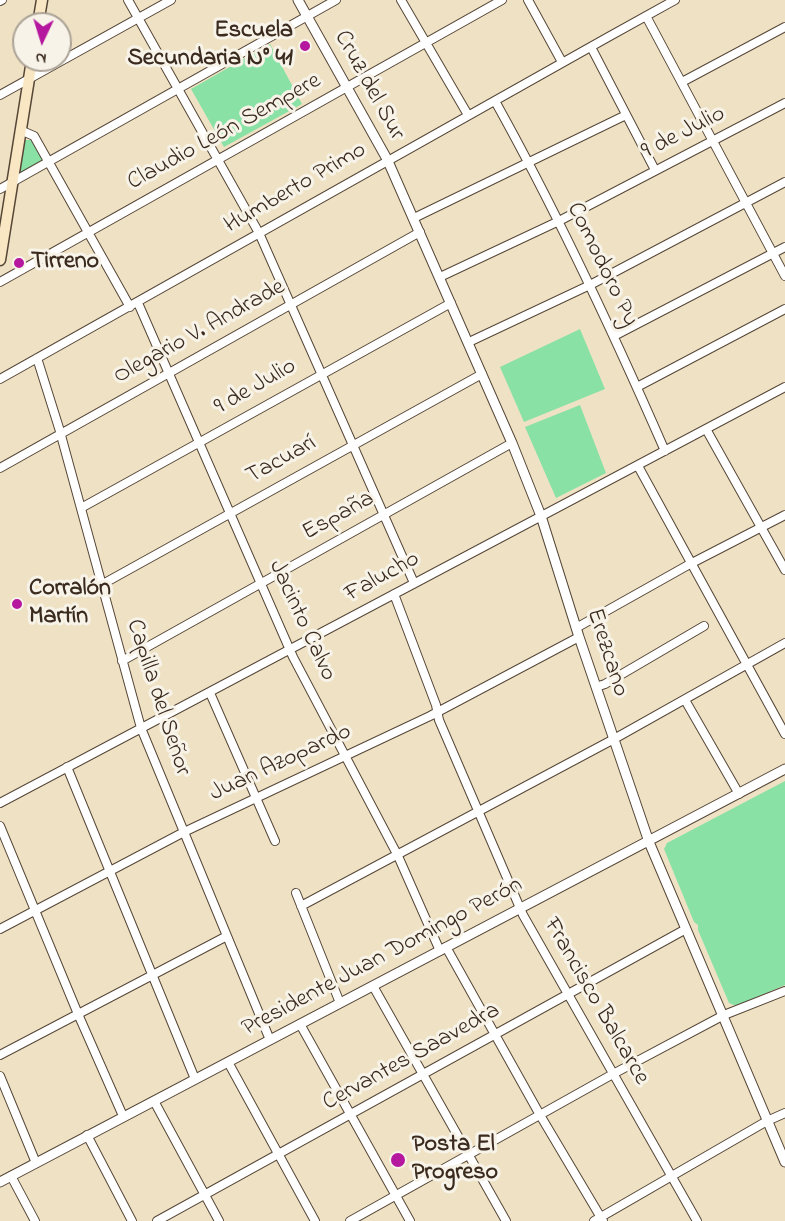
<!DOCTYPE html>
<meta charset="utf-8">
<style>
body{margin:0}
#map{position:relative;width:785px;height:1221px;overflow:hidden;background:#efe2c4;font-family:"Indie Flower",sans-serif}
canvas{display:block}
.north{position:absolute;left:12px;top:12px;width:60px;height:60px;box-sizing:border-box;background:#f7f3e8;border:2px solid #aca397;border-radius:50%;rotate:184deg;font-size:16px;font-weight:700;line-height:24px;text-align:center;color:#3b2a1e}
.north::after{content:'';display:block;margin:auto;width:21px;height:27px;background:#b5179e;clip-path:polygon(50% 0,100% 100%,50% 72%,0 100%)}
</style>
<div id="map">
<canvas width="785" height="1221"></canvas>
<div class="north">N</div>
</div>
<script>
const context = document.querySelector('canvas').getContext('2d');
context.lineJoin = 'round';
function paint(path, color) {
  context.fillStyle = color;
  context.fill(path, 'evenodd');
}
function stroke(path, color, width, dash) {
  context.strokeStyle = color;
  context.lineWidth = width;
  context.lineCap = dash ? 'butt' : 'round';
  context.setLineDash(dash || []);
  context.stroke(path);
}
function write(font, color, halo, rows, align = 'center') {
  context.font = font + ' "Indie Flower",sans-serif';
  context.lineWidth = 6;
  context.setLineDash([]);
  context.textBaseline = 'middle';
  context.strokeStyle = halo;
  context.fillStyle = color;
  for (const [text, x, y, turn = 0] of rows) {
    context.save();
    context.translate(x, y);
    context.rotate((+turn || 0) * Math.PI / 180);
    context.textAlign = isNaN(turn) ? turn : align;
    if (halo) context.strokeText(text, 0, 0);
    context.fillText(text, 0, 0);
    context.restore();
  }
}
paint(new Path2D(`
 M270,44l32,60 -78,43 -33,-58z
 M23,140h9l11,21 -24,15z
 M580,329l25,60 -81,33 -24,-55z
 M580,405l26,68 -50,25 -31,-71z
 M785,781v204l-49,21 -7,-3 -31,-73v-5l-4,-3 -30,-73 3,-6z`), '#89e1a5');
const minor = new Path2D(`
 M128,0l131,233 155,350
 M401,0l67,115
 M528,0l34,62
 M0,1l2,-1
 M646,16l139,260
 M591,47l64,123
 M682,82l103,-55
 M0,95l171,-95
 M495,101c63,113 118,231 170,350
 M20,130l14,6 96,171
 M0,189l336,-189
 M414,218l212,-103
 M440,277l119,-56 226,-118
 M0,282l502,-282
 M138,303l155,354 105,199 42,95
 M614,336l171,-89
 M469,342l121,-57 195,-103
 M37,358l22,70 82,300 129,312
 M0,379c224,-127 449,-254 675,-379
 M637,387l148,-78
 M706,429l79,141
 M638,466l147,268
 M0,468l420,-236
 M81,508l370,-205
 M101,585l381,-211
 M394,594l42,111 3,15 84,195 174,306
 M576,628l114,-64 95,-49
 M122,661l390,-218
 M596,687l9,-3 99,-58
 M210,693l65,148
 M685,700l54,94
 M67,767l128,312
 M0,803l785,-416
 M0,826l78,188 45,102
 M296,893l44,110
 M301,906l313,-167 171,-96
 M0,929l184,-97 246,-116 149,-79
 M446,947l94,168 63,106
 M373,986l133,235
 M300,1024l110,197
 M0,1055l227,-119
 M228,1062l87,159
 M0,1076l36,87
 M154,1101l65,120
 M87,1135l45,86
 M11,1176l24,45
 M157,1221l529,-292
 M350,1221l263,-147 111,-59 61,-24
 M594,1221l173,-100 18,-8`);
const tertiary = new Path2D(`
 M298,0l89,159 125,284 29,73 38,121 70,205 136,320
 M0,1182l785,-413`);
const secondary = new Path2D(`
 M38,24l4,-24
 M0,260l32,-200`);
stroke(minor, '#564637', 10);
stroke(tertiary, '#564637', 11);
stroke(secondary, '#564637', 13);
stroke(minor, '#fff', 8);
stroke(tertiary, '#fff', 9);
stroke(secondary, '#f9e7c3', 10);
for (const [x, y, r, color] of [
 [305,46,6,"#b5179e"],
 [19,263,6,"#b5179e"],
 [17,604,6,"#b5179e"],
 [398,1160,8,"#b5179e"]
]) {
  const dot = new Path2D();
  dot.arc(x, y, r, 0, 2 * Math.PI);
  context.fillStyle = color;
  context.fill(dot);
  stroke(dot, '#f7f3e8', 2);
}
write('bold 24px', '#3b2a1e', '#f7f3e8', [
 ["Escuela",293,32,"right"],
 ["Secundaria N° 41",293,60,"right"],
 ["Tirreno",31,263],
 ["Corralón",29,590],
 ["Martín",29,618],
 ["Posta El",412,1146],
 ["Progreso",412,1174]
], 'left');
write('24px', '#3b2a1e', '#f7f3e8', [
 ["Cruz del Sur",368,86,61],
 ["Claudio León Sempere",225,133,-29],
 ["9 de Julio",684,134,-27],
 ["Humberto Primo",296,189,-30],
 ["Comodoro Py",601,265,64],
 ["Olegario V. Andrade",200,333,-29],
 ["9 de Julio",256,388,-30],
 ["Tacuarí",282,461,-29],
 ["España",339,517,-29],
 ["Falucho",383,578,-29],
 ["Jacinto Calvo",301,621,65],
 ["Erezcano",606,653,72],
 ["Capilla del Señor",157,698,72],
 ["Juan Azopardo",281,764,-25],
 ["Presidente Juan Domingo Perón",383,958,-28],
 ["Francisco Balcarce",595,1002,60],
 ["Cervantes Saavedra",412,1058,-29]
]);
</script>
